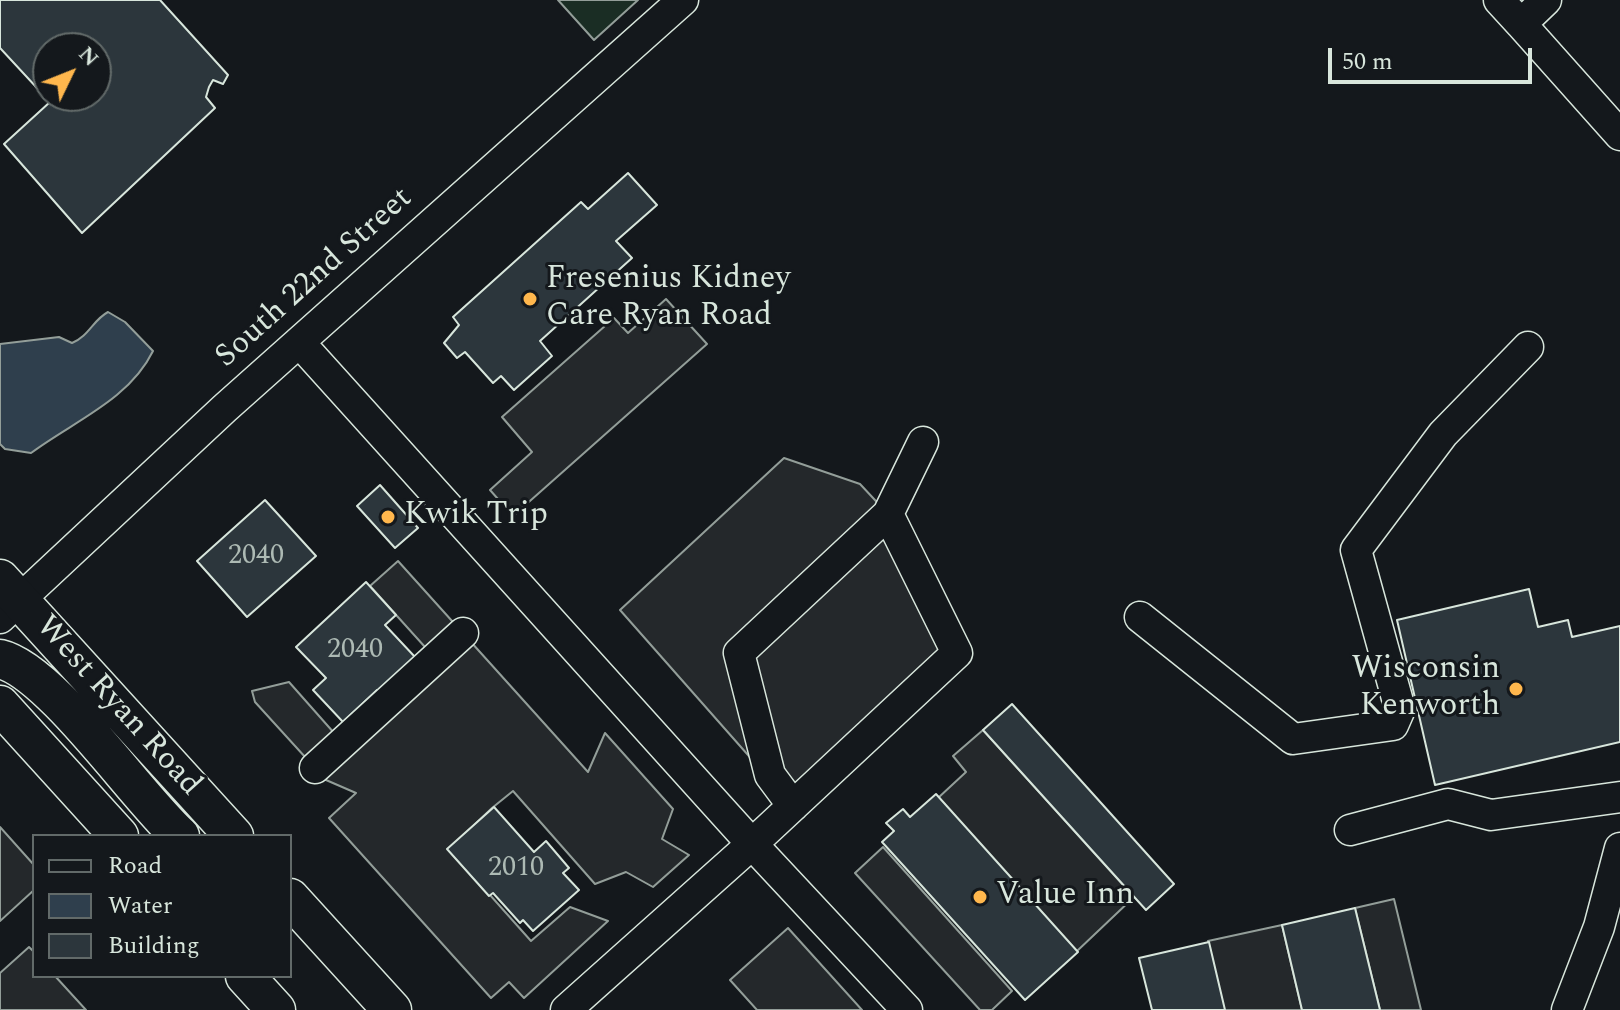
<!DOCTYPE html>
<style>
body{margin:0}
#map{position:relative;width:1620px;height:1010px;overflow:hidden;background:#14181c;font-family:Spectral,serif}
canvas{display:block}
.legend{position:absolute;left:32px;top:834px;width:260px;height:144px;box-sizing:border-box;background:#14181c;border:2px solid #626a69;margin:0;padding:10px 14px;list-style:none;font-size:24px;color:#d8e6dc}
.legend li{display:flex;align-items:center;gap:16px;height:40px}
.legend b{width:40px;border:2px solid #626a69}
.north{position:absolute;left:32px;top:32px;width:80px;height:80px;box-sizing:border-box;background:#14181c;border:2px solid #626a69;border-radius:50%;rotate:47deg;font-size:22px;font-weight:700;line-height:32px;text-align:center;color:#d8e6dc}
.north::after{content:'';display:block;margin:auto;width:28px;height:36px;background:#ffb74d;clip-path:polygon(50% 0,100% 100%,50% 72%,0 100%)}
.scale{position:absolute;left:1328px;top:48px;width:204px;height:36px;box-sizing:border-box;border:4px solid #d8e6dc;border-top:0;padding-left:10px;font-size:24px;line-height:28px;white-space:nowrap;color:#d8e6dc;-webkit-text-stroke:6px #14181c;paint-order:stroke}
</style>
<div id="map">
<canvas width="1620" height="1010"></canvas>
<ul class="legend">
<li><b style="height:10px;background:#14181c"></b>Road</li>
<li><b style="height:22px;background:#2f3f4d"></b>Water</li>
<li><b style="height:22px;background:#2c363c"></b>Building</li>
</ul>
<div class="north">N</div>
<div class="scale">50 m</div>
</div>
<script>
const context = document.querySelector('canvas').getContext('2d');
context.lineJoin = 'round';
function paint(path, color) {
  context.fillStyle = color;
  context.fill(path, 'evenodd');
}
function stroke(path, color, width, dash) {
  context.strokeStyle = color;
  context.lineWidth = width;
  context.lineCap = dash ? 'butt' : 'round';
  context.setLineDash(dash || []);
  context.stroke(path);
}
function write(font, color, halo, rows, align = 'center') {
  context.font = font + ' Spectral,serif';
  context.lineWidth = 6;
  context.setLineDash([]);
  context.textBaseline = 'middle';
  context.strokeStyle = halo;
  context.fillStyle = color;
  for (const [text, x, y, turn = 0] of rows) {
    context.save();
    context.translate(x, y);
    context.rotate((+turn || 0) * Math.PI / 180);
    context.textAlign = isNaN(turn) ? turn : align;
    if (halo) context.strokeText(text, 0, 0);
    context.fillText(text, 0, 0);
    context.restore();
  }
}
const green = new Path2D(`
 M558,0h80l-44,40z`);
paint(green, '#1a2d24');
stroke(green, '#939e99', 2);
const parking = new Path2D(`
 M666,299l41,45 -194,172 -23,-26 42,-38 -30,-35 112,-99 14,15z
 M784,458l76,26 28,30 69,139 -164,153 -173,-196z
 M398,561l190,211 17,-39 68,76 -11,30 27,16 -36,32 -27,-15 -31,12 -82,-93 -21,17 -43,41 82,92 39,-34 38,14 -84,77 -15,-16 -18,16 -162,-180 27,-25 -30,-13 -71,-78 -3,-11 37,-9 61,69 93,-84 -73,-81z
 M983,730l151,167 -58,55 -138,-154 28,-26 -13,-16z
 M0,827l34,38v25l-34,31z
 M883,847l129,144 -20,19h-12l-125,-137z
 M1394,899l27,111h-41l-25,-102z
 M1282,925l20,85h-78l-16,-69z
 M788,928l74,82h-105l-27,-30z
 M29,947l5,5v24h21l31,34h-86v-37z`);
paint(parking, '#24282b');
stroke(parking, '#939e99', 2);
const water = new Path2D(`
 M108,312l17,10 28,29c-24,49 -79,70 -122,102l-26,-4 -5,-5v-100l59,-7 13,6c17,-7 21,-23 36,-31z`);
paint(water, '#2f3f4d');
stroke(water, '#939e99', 2);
const building = new Path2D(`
 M0,0h160l68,75 -5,9 -10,-4 -4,7 -3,10 9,11 -133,125 -78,-89 46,-42 -50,-54zM48,48h48v48h-48z
 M628,173l29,32 -41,36 16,17 -92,83 12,15 -38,34 -13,-14 -8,7 -28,-31 -8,6 -13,-15 15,-18 -6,-8 128,-115 7,7z
 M380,485l38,43 -23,20 -38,-42z
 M265,500l51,56 -69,61 -50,-56z
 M366,582l30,33 -11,10 30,32 -32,39 -6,-6 -34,32 -30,-32 13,-12 -30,-31z
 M1529,589l9,38 30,-7 4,17 48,-11v116l-185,43 -38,-165z
 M1012,704l162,180 -28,26 -163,-180z
 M936,794l142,158 -53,48 -143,-158 12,-11 -8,-8 17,-14 7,8z
 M494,807l40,45 12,-11 23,27 -6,5 16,17 -46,41 -10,-11 -3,3 -27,-30 -4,3 -42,-47z
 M1355,908l25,102h-78l-20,-85z
 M1209,942l16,68h-73l-13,-52z`);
paint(building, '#2c363c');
stroke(building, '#d8e6dc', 2);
const minor = new Path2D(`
 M1499,0l22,24
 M1546,0l-25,24 99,111
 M299,342l453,502 155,166
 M1140,617l153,122 100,-14 7,-16 -44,-159 87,-116 85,-87
 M0,618l225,-210 458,-408
 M315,768l148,-135
 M793,806l-23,-31 -31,-122 149,-139
 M1350,830l98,-26 43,11 129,-18
 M566,1010l186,-166 205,-191 -69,-139 35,-72
 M1567,1010l32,-83 21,-79`);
const major = new Path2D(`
 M0,579l234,257
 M0,659c51,12 136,137 180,177
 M0,705l119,131
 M290,898l102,112
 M245,976l31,34`);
stroke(minor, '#d8e6dc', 33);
stroke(major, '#d8e6dc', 41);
stroke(minor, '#14181c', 30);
stroke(major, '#14181c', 38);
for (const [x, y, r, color] of [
 [530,299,8,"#ffb74d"],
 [388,517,8,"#ffb74d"],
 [1516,689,8,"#ffb74d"],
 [980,897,8,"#ffb74d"]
]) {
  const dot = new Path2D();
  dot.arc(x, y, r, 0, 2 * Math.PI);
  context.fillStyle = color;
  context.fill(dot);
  stroke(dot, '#14181c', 3);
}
write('28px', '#adbab4', null, [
 ["2040",256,558],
 ["2040",355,652],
 ["2010",516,870]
]);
write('32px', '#d8e6dc', '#14181c', [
 ["South 22nd Street",315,279,-42],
 ["West Ryan Road",117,707,48]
]);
write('32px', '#d8e6dc', '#14181c', [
 ["Fresenius Kidney",546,281],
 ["Care Ryan Road",546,318],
 ["Kwik Trip",404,517],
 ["Wisconsin",1500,671,"right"],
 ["Kenworth",1500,708,"right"],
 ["Value Inn",996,897]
], 'left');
</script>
